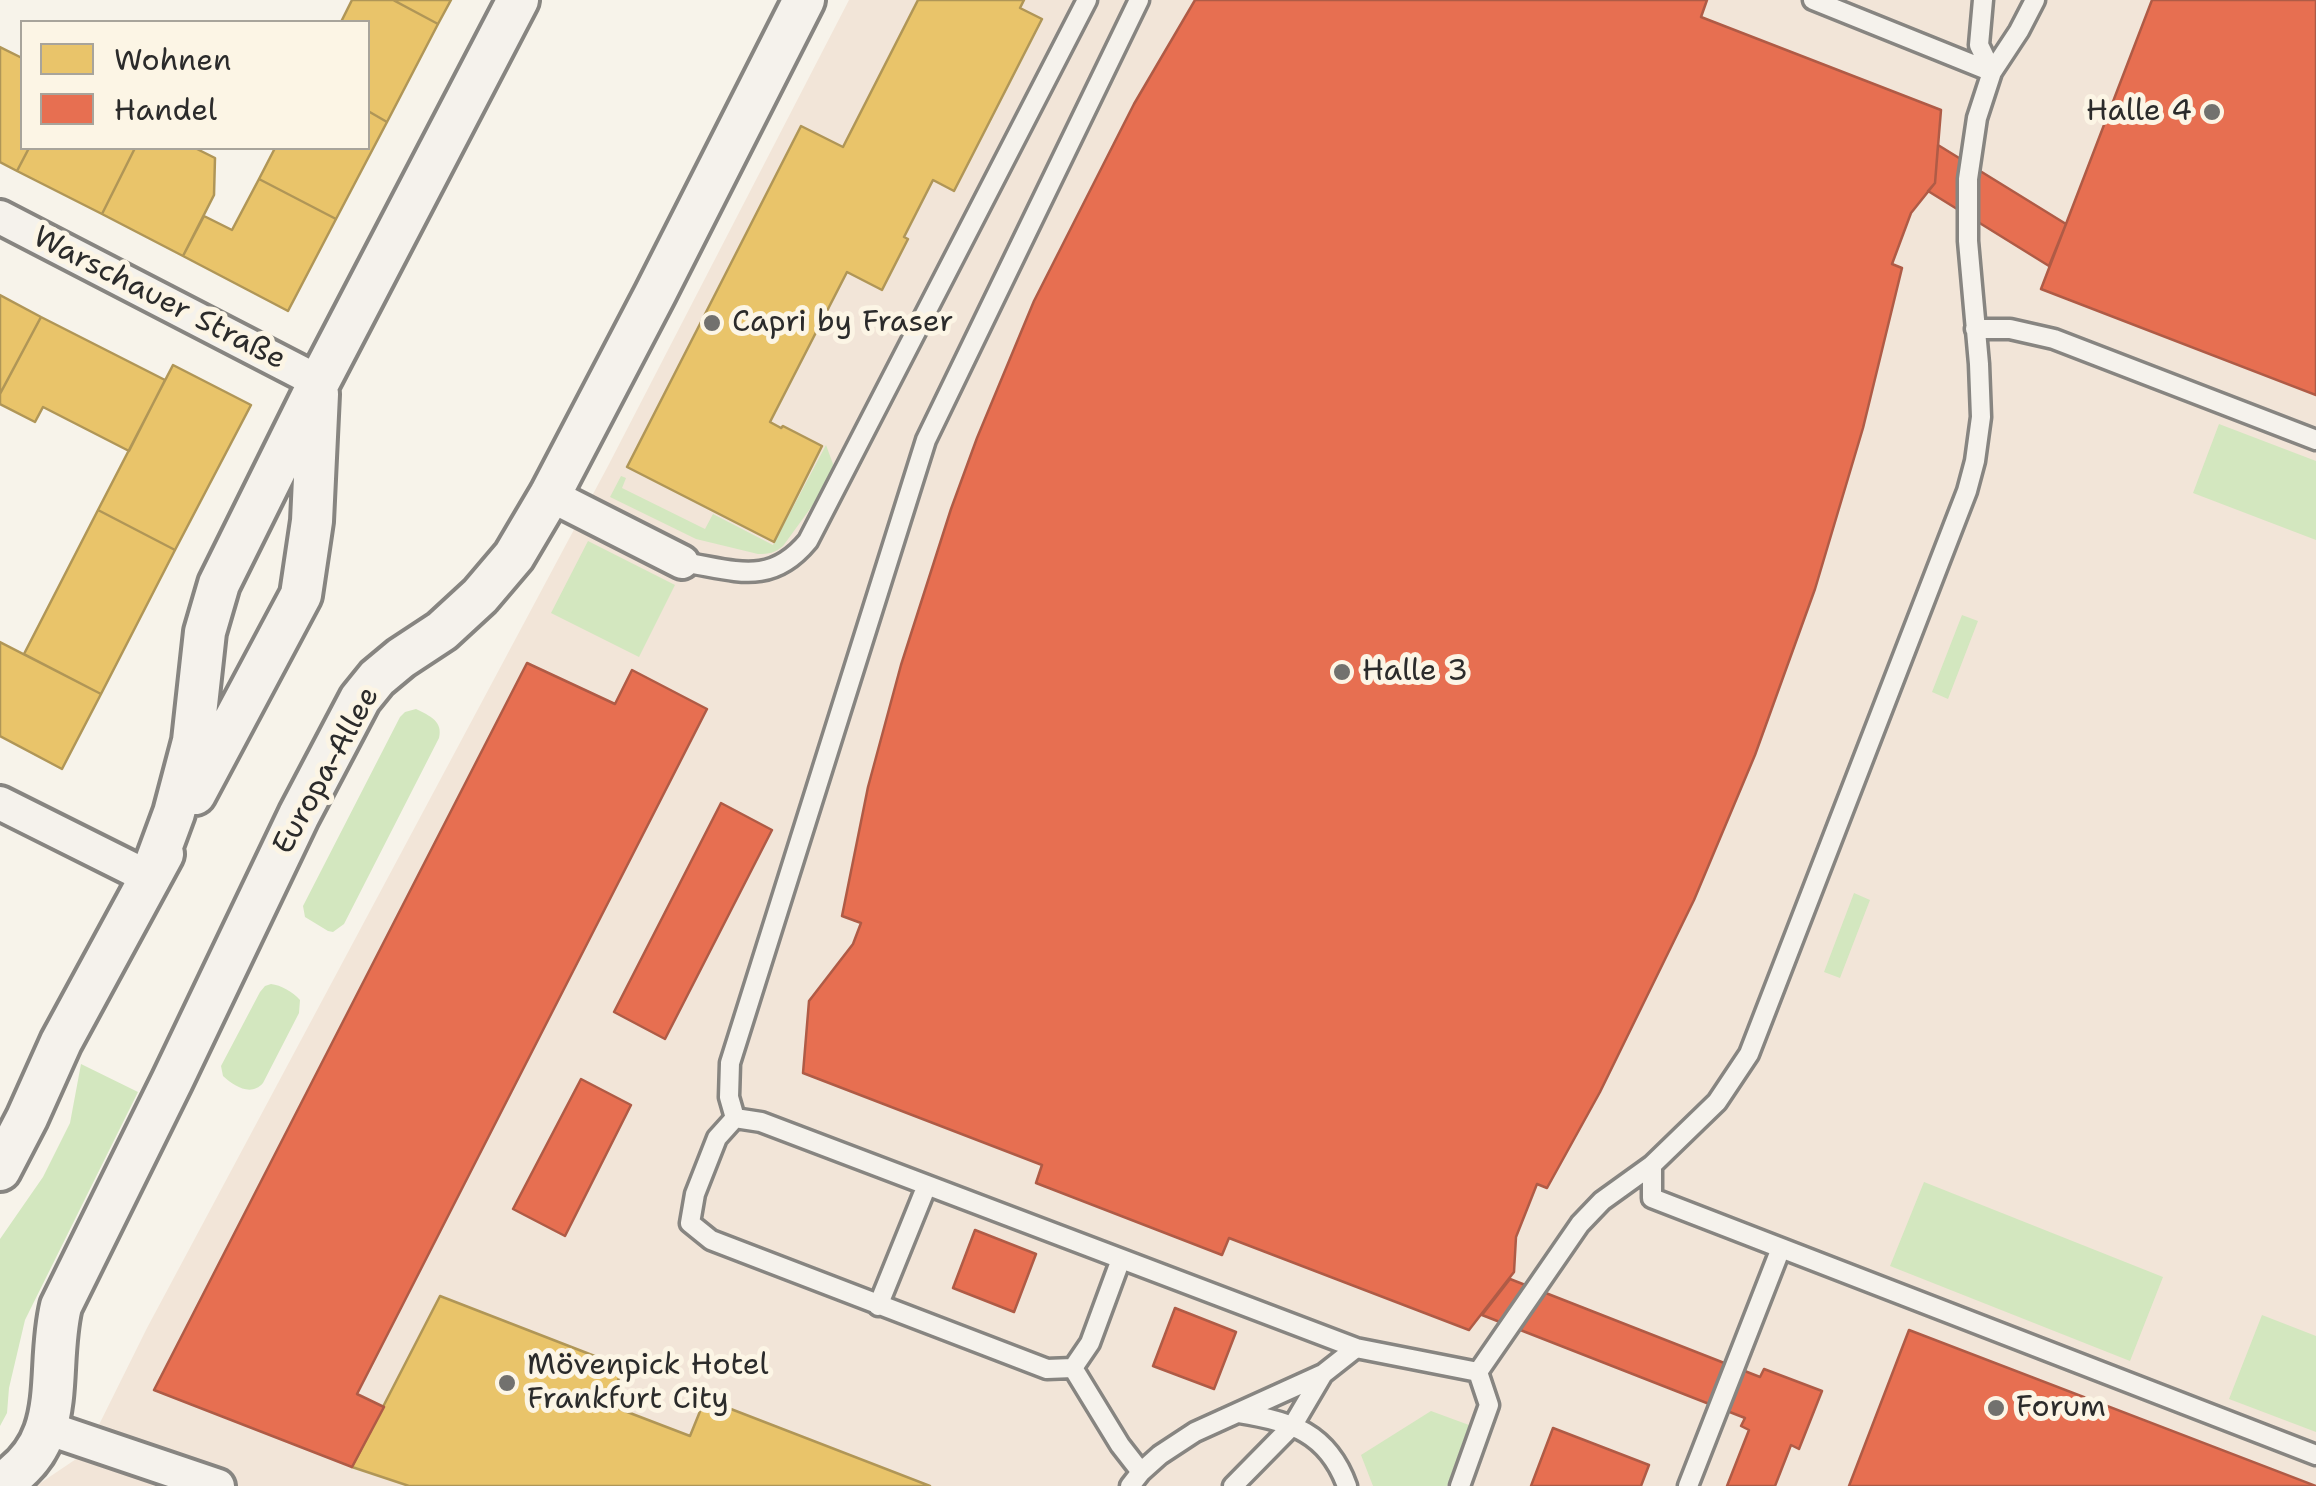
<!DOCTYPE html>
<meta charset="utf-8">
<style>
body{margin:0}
#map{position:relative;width:2316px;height:1486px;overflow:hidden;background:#f7f3ea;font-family:"Shantell Sans",sans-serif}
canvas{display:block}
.legend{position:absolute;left:20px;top:20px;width:350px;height:130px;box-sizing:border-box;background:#fcf5e5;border:2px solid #a8a49b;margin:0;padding:12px 18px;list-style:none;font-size:30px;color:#2b2b2b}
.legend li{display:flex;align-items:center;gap:20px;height:50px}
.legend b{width:50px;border:2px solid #a8a49b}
</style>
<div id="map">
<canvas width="2316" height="1486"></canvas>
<ul class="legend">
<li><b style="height:28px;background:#e9c46a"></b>Wohnen</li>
<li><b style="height:28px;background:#e76f51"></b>Handel</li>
</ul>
</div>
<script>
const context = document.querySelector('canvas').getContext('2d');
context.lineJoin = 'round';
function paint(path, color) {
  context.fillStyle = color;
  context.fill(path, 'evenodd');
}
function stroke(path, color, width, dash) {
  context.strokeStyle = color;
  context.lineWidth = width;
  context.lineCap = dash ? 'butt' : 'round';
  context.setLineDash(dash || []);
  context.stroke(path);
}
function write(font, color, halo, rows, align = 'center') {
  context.font = font + ' "Shantell Sans",sans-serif';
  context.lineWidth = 10;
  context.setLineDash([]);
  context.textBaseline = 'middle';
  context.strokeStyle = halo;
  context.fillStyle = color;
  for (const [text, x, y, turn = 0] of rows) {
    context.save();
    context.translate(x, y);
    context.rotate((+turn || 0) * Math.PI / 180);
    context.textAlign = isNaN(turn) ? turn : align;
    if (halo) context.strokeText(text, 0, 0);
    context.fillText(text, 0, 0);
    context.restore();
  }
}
paint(new Path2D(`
 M849,0h1467v1486h-2280l49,-33 62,-125 461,-862z`), '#f2e5d8');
paint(new Path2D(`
 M2219,424l97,37v79l-123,-47z
 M826,445l7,19 -2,16 -48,66c-8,7 -14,8 -25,8l-62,-15 -86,-42 11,-21 5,2 -4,10 83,41 8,-15 60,31z
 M588,541l87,44 -36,72 -88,-44z
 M1962,615l16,6 -30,78 -16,-7z
 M416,709c14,7 27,12 23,29l-95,186 -11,8 -5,-1 -23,-14 -2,-11 97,-189 5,-5z
 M1854,893l16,7 -30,78 -16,-6z
 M271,984c10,1 22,8 29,16l-1,13 -36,70c-12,14 -29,3 -40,-7l-2,-10 39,-74 5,-6z
 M81,1064l57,28 -113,228 -16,68 -2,25 -7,13v-187l43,-62 27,-54z
 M1924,1182l239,95 -33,84 -240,-95z
 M2262,1315l54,21v96l-87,-33z
 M1431,1411l38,14 -22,61h-74l-12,-31z`), '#d3e7bf');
const homes = new Path2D(`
 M352,0h41l45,24 -51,98 -19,-11v-89h-27z
 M393,0h58l-13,24z
 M918,0h106l-4,8 22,11 -88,172 -21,-11 -29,57 4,2 -26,51 -35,-18 -77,150 11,6 2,-2 39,20 -48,96 -147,-75 174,-341 42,21z
 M0,47l22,11v90h7l-12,23 -17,-9z
 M368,111l19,11 -51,97 -77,-40 16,-31h93z
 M29,148h106l-33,66 -85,-43z
 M135,148h60l20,10 -1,37 -31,61 -81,-42z
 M259,179l77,40 -48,92 -105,-55 21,-40 28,14z
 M0,295l41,22 -41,77z
 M41,317l124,63 -36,71 -86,-44 -8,15 -35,-18v-10z
 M173,365l78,40 -76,145 -77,-40z
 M98,510l77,40 -74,144 -77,-40z
 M0,642l101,52 -39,75 -62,-33z
 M440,1296l183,71 -14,38 81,31 15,-37 225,87h-521l-57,-19z`);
paint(homes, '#e9c46a');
stroke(homes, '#b09657', 2.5);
const shops = new Path2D(`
 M1195,0h512l-6,17 240,93 -6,73 -24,30 -19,51 10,4 -39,160 -48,161 -60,166 -61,145 -94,192 -53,96 -10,-4 -21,53 -2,35 -45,58 -240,-92 -7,17 -186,-72 6,-18 -239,-92 6,-72 44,-57 8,-21 -19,-7 26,-129 33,-122 50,-156 26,-71 57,-137 100,-197z
 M2152,0h164v395l-275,-106z
 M1938,145l128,79 -17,42 -121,-75 7,-8z
 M527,663l88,41 17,-34 75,39 -350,685 27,13 -32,60 -198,-77z
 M721,803l51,27 -107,209 -51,-27z
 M581,1079l50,26 -66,131 -52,-27z
 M975,1230l61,24 -22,58 -61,-24z
 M1510,1279l250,98 4,-8 58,22 -23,58 -8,-4 -16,41h-48l22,-56 -8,-4 4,-8 -263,-103z
 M1175,1308l61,24 -22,57 -61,-23z
 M1909,1330l407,156h-467z
 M1553,1428l96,37 -8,21h-110z`);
paint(shops, '#e76f51');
stroke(shops, '#af5b46', 2.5);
const service = new Path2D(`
 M1139,0l-213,440 -196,623 -1,34 6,21 26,4 595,226
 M1813,0l179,72
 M1983,0l-4,45 13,27
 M1975,329h35l44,10 262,101
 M682,562c53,8 88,25 126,-21l279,-541
 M735,1118l-18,20 -22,56 -5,29 21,17 336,129 26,-1 17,-25 31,-84
 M1652,1165v33l664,257
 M878,1306l49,-121
 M1073,1368l47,77 21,27
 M1239,1413c52,8 89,20 108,73
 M1130,1486l11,-14 19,-17 35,-23 128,-58 33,-26 122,24 102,-148 22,-23 50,-36 65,-63 32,-48 218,-563 8,-30 6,-44 -2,-53 -11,-123v-62l9,-61 15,-46 27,-41 16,-31
 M1233,1486l60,-61 30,-51
 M1460,1486l29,-81 -11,-33
 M1688,1486l93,-238`);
const minor = new Path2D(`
 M0,217l319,165
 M550,495l132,67
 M0,803l150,75
 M47,1428l171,58`);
const tertiary = new Path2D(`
 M195,794l106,-199 11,-74 6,-127
 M150,878l24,-65 19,-72 12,-109 14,-48 100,-202 199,-382
 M0,1170l27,-52 34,-76 102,-188
 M0,1484c71,-42 45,-111 61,-178l111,-225 127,-266 61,-116 17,-21 24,-20 41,-27 38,-35 34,-40 36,-61 105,-201 149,-294`);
stroke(service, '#878581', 25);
stroke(minor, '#878581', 40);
stroke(tertiary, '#878581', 48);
stroke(service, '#f5f2ec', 18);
stroke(minor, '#f5f2ec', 32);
stroke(tertiary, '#f5f2ec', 40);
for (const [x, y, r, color] of [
 [2212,112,10,"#72716e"],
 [712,323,10,"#72716e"],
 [1342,672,10,"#72716e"],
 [507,1383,10,"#72716e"],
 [1996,1408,10,"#72716e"]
]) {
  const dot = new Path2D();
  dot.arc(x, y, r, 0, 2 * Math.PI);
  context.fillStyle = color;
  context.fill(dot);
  stroke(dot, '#fcf5e5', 4);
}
write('30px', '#2b2b2b', '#fcf5e5', [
 ["Halle 4",2192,112,"right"],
 ["Capri by Fraser",732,323],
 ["Halle 3",1362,672],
 ["Mövenpick Hotel",527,1366],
 ["Frankfurt City",527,1400],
 ["Forum",2016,1408]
], 'left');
write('30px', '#2b2b2b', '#fcf5e5', [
 ["Warschauer Straße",159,299,27],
 ["Europa-Allee",327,771,-61]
]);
</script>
